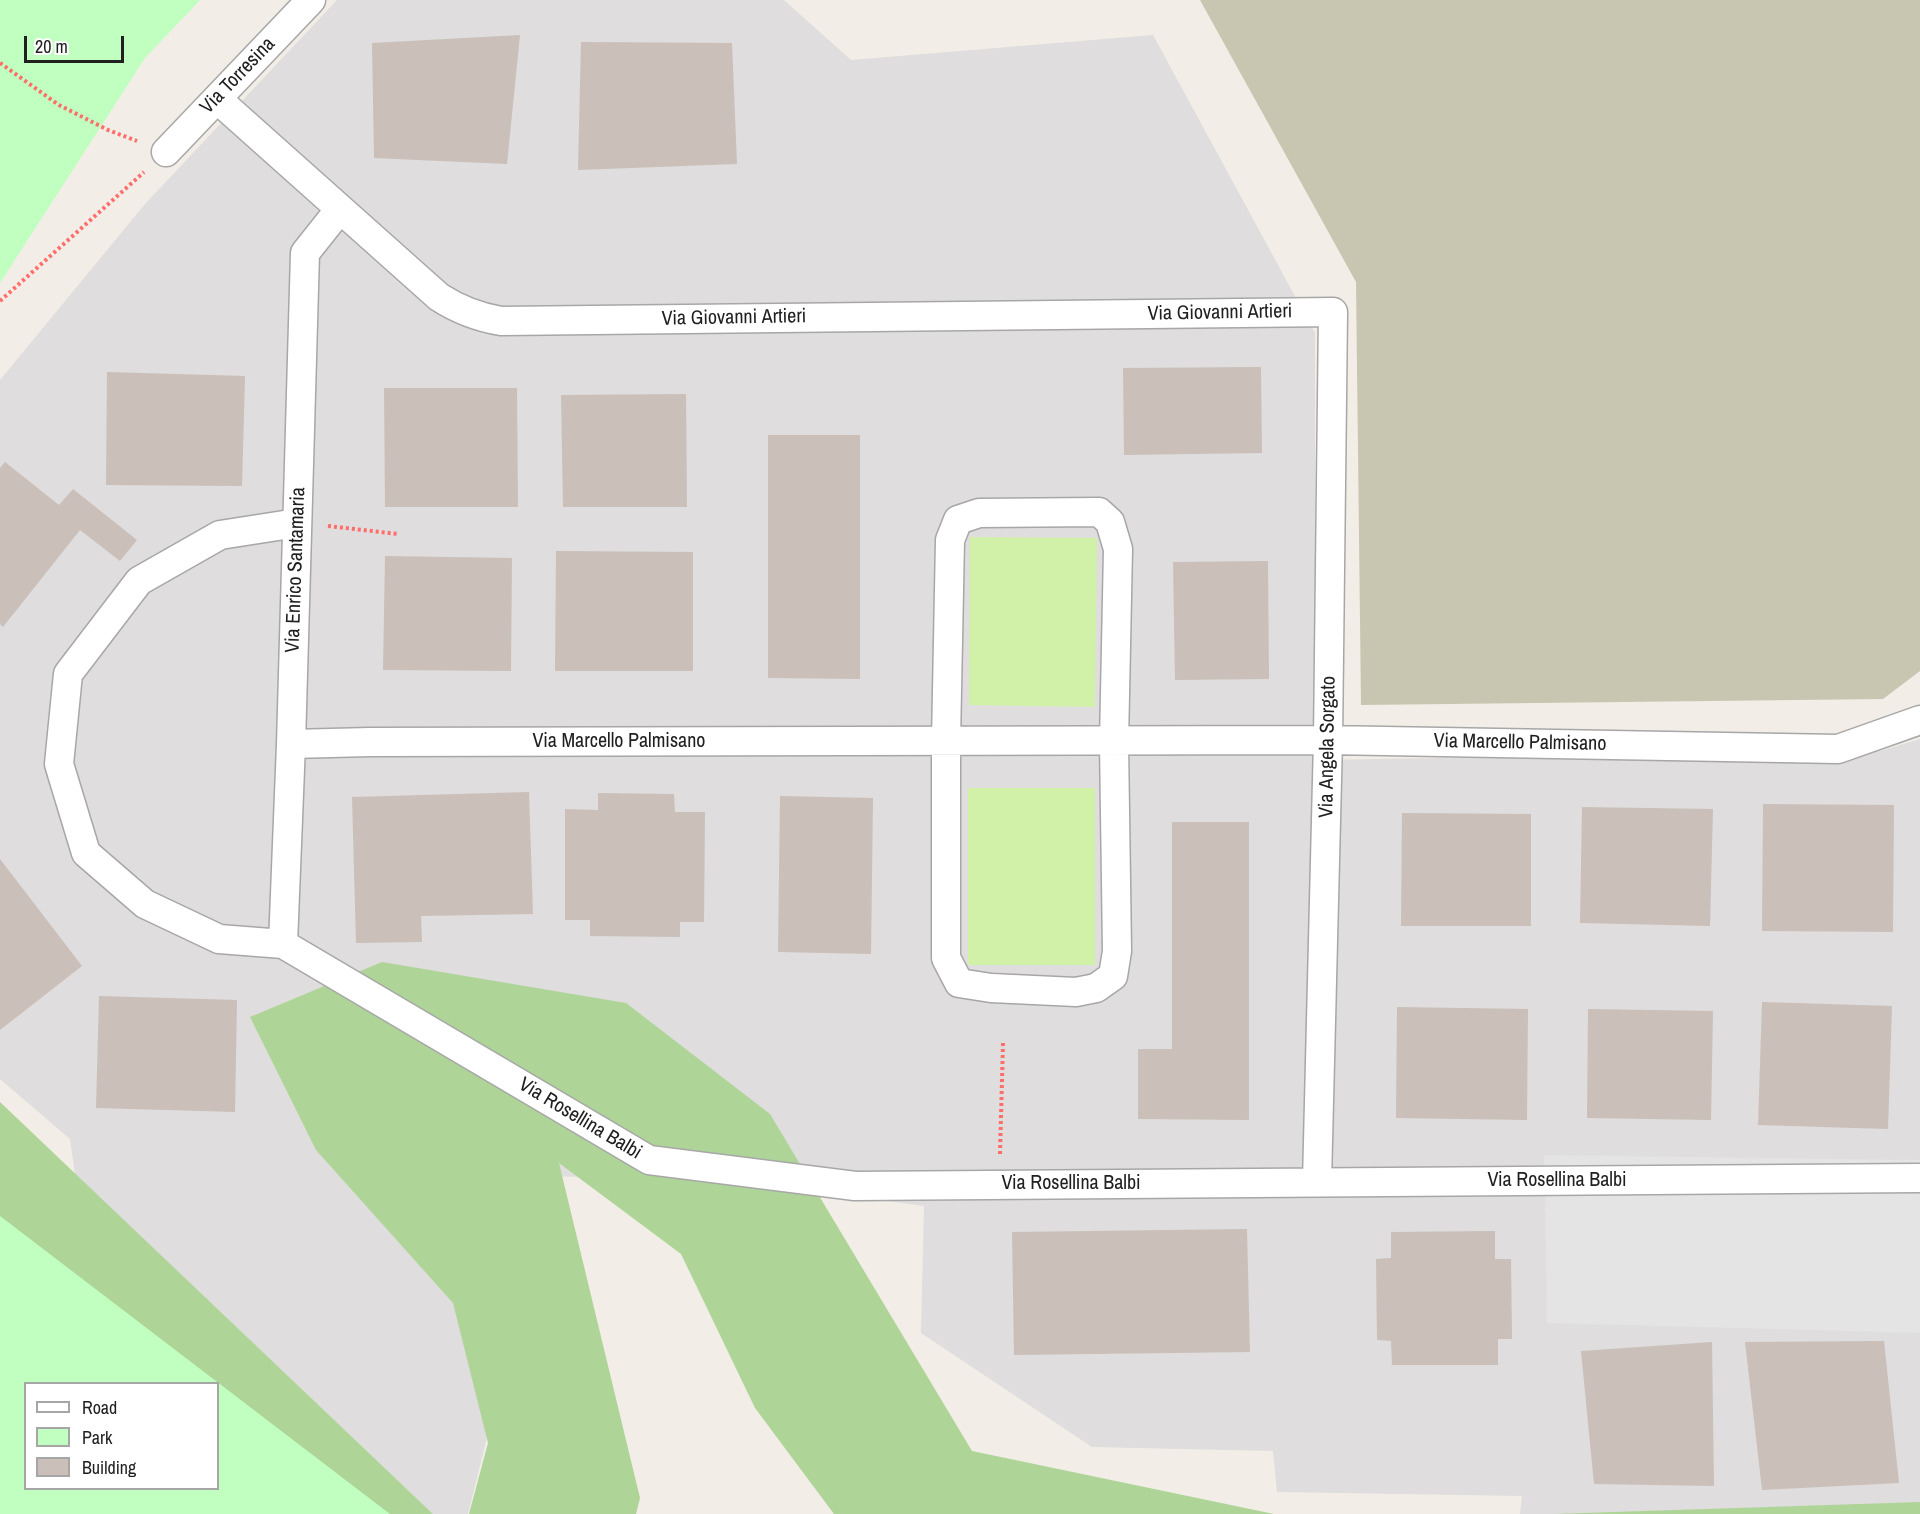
<!DOCTYPE html>
<style>
body{margin:0}
#map{position:relative;width:1920px;height:1514px;overflow:hidden;background:#f2ede6;font-family:"Archivo Narrow",sans-serif}
canvas{display:block}
.legend{position:absolute;left:24px;top:1382px;width:195px;height:108px;box-sizing:border-box;background:#fff;border:2px solid #a6a6a6;margin:0;padding:8px 10px;list-style:none;font-size:18px;color:#202020}
.legend li{display:flex;align-items:center;gap:12px;height:30px}
.legend b{width:30px;border:2px solid #a6a6a6}
.scale{position:absolute;left:24px;top:36px;width:100px;height:27px;box-sizing:border-box;border:3px solid #202020;border-top:0;padding-left:8px;font-size:18px;line-height:21px;white-space:nowrap;color:#202020;-webkit-text-stroke:4px #fff;paint-order:stroke}
</style>
<div id="map">
<canvas width="1920" height="1514"></canvas>
<ul class="legend">
<li><b style="height:8px;background:#fff"></b>Road</li>
<li><b style="height:16px;background:#c0ffc0"></b>Park</li>
<li><b style="height:16px;background:#cabfb9"></b>Building</li>
</ul>
<div class="scale">20 m</div>
</div>
<script>
const context = document.querySelector('canvas').getContext('2d');
context.lineJoin = 'round';
function paint(path, color) {
  context.fillStyle = color;
  context.fill(path, 'evenodd');
}
function stroke(path, color, width, dash) {
  context.strokeStyle = color;
  context.lineWidth = width;
  context.lineCap = dash ? 'butt' : 'round';
  context.setLineDash(dash || []);
  context.stroke(path);
}
function write(font, color, halo, rows, align = 'center') {
  context.font = font + ' "Archivo Narrow",sans-serif';
  context.lineWidth = 5;
  context.setLineDash([]);
  context.textBaseline = 'middle';
  context.strokeStyle = halo;
  context.fillStyle = color;
  for (const [text, x, y, turn = 0] of rows) {
    context.save();
    context.translate(x, y);
    context.rotate((+turn || 0) * Math.PI / 180);
    context.textAlign = isNaN(turn) ? turn : align;
    if (halo) context.strokeText(text, 0, 0);
    context.fillText(text, 0, 0);
    context.restore();
  }
}
paint(new Path2D(`
 M337,0h447l67,60 302,-25 162,298v427l565,-9 40,-12v775h-400l2,-18 -245,-4 -4,-41 -181,-4 -171,-114 3,-127 -165,-23 -207,-7 -84,338h-35l-358,-340 -5,-35 -70,-60v-699l145,-176z`), '#dfdddd');
paint(new Path2D(`
 M1200,0h720v671l-37,28 -522,6 -5,-423z`), '#c8c6b0');
paint(new Path2D(`
 M970,537l127,1 -2,169 -126,-2z
 M968,788h127v177h-127z`), '#d1f0a8');
paint(new Path2D(`
 M382,962l244,41 144,111 202,337 302,63h-440l-79,-106 -74,-154 -122,-91 81,335 -4,16h-167l19,-71 -35,-140 -137,-153 -66,-133z
 M0,1102l433,412h-292l77,-26v-104l-218,-93z
 M1920,1502v12h-388h21z`), '#aed597');
paint(new Path2D(`
 M0,0h200l-55,58 -145,225z
 M0,1216l390,298h-390zM26,1384h192v104h-192z`), '#c0ffc0');
paint(new Path2D(`
 M1544,1155l376,5v173l-373,-10z`), '#e4e4e4');
paint(new Path2D(`
 M520,35l-13,129 -133,-6 -2,-115z
 M581,42l151,1 5,121 -159,6z
 M1261,367l1,86 -138,2 -1,-87z
 M107,372l138,4 -3,110 -136,-1z
 M384,388h133l1,119h-133z
 M686,394l1,113h-124l-2,-112z
 M768,435h92v244l-92,-1z
 M5,462l54,43 14,-16 64,51 -17,21 -40,-31 -77,97 -3,-3v-156z
 M556,551l137,1v119h-138z
 M385,556l127,2 -1,113 -128,-1z
 M1268,561l1,118 -94,1 -2,-118z
 M529,792l4,122 -112,2 1,26 -66,1 -4,-146z
 M598,793l76,1 1,18h30l-1,110h-24v15l-90,-1v-16h-25v-111l33,1z
 M780,796l93,2 -2,156 -93,-2z
 M1763,804l131,1 -1,127 -131,-1z
 M1582,807l131,2 -3,117 -130,-3z
 M1402,813l129,1v112h-130z
 M1172,822h77v298l-111,-1v-70h34z
 M0,859l82,107 -82,64z
 M99,996l138,4 -2,112 -139,-4z
 M1762,1002l130,4 -4,123 -130,-4z
 M1397,1007l131,2 -1,111 -131,-2z
 M1588,1009l125,2 -2,109 -124,-2z
 M1247,1229l3,123 -236,3 -2,-123z
 M1495,1231v28h16l1,80h-14v26h-106l-1,-24 -14,-1 -1,-81 15,-1v-26z
 M1884,1341l15,142 -137,7 -17,-148z
 M1712,1342l2,144 -120,-2 -13,-133z`), '#cabfb9');
const street = new Path2D(`
 M217,99l222,198c20,13 38,20 62,24l832,-9 -5,428 -11,442
 M166,152l145,-152
 M1099,512l11,10 8,27 -4,193 3,209 -4,25 -17,12 -20,4 -85,-4 -32,-5 -13,-25v-217l4,-201 8,-20 21,-7z
 M297,523l-77,12 -81,46 -71,93 -9,90 27,89 59,51 74,35 64,5 366,216 206,26 1065,-8
 M291,744l79,-2 958,-2 510,9 82,-29
 M283,944l8,-200 14,-491 35,-44`);
stroke(street, '#a7a7a7', 31);
stroke(new Path2D(`
 M0,63l59,42 49,25 29,11
 M0,301l144,-129
 M328,526l70,8
 M1000,1154l3,-111`), '#ff6e6a', 4, [3, 3]);
stroke(street, '#fff', 28);
write('20px', '#202020', '#fff', [
 ["Via Torresina",238,76,-46],
 ["Via Giovanni Artieri",1220,313,-1],
 ["Via Giovanni Artieri",734,318,-1],
 ["Via Enrico Santamaria",296,570,-88],
 ["Via Marcello Palmisano",619,742],
 ["Via Marcello Palmisano",1520,743,1],
 ["Via Angela Sorgato",1328,747,-89],
 ["Via Rosellina Balbi",580,1119,31],
 ["Via Rosellina Balbi",1557,1181],
 ["Via Rosellina Balbi",1071,1184]
]);
</script>
